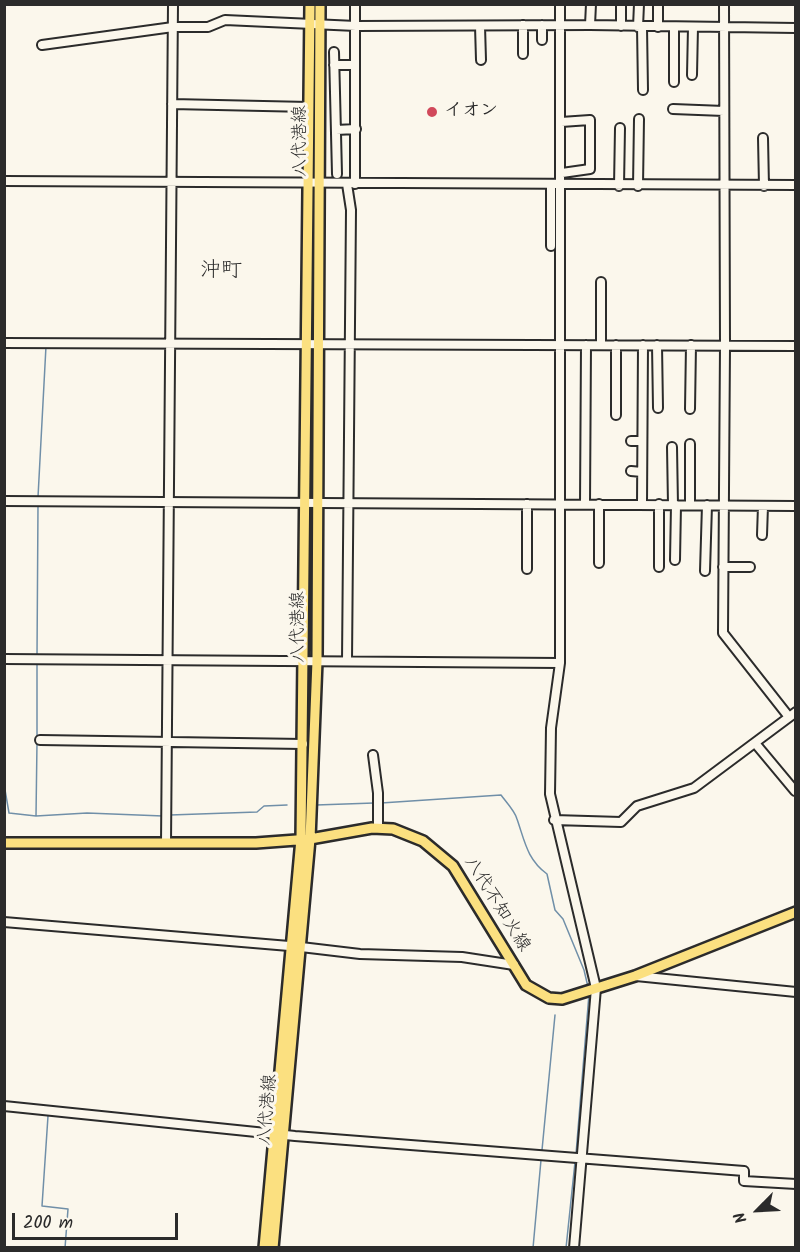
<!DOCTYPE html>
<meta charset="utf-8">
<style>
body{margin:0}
#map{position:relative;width:800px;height:1252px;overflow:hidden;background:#fbf7ec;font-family:Kalam,sans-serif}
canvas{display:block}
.frame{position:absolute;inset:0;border:6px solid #2b2b2b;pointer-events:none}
.north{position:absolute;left:728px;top:1180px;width:60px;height:60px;-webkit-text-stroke:4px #fbf7ec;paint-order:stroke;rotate:246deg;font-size:16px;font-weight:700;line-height:24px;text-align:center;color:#2b2b2b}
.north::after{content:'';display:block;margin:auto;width:21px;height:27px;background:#2b2b2b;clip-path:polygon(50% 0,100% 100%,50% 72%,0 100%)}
.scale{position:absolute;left:12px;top:1213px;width:166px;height:27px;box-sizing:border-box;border:3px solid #2b2b2b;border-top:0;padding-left:8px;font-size:18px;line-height:21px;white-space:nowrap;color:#2b2b2b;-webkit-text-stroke:4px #fbf7ec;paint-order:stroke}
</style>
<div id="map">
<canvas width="800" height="1252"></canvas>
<div class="frame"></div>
<div class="north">N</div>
<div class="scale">200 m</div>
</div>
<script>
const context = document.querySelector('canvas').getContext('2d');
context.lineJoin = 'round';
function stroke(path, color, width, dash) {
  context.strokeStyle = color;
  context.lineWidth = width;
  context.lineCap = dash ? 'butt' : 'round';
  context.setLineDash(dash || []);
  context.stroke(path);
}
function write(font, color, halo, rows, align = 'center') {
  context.font = font + ' Kalam,"Klee One",sans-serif';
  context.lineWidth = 6;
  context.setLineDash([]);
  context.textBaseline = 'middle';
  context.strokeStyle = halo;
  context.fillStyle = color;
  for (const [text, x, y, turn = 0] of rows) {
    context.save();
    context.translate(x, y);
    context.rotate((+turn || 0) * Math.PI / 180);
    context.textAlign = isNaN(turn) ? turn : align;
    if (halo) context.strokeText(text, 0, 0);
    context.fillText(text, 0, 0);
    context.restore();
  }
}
stroke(new Path2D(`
 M38,497l8,-151
 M37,656l1,-151
 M37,737v-76
 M4,784l5,29 27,3 51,-3 76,3
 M381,803l120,-8c5,7 14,16 16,24 8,23 10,40 30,55l8,36 8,9 21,51 4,17
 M316,805l58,-2
 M170,815l87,-3 7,-6 23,-1
 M36,816l1,-74
 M48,1116l-6,90 26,3 -3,39
 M542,1150l13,-135
 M576,1154l13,-160
 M533,1248l8,-88
 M566,1248l9,-86`), '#708fa8', 1.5);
const minor = new Path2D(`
 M355,4v180
 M560,4v659l-9,65 -1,66 46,194 -22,260
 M724,4l1,342 -2,287 66,84
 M590,25l1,-21
 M480,26l1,34
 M621,26v-22
 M638,27l1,-23
 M642,27l1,63
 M658,27v-23
 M674,27v55
 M542,40v-15
 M42,45l131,-18h35l17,-7 131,6 234,-1 206,3
 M334,52l3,122
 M523,54v-29
 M334,65h21
 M692,75l1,-48
 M172,104l137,3
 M673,109l51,2
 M561,122l29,-2v49l-28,4
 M336,130l20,-1
 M763,138l1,48
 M4,181l792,4
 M551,185v61
 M619,186l1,-58
 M638,186l1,-67
 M4,343l792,3
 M601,345v-63
 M657,345l1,63
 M690,409l1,-64
 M616,415v-70
 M631,441h11
 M672,447l1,58
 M631,471l11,1
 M4,501l792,5
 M585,504l1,-159
 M642,504l1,-159
 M659,504v63
 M690,505v-61
 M762,535l1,-29
 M675,560l1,-55
 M599,563v-59
 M723,567h27
 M527,569v-65
 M705,571l2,-66
 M4,659l556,4
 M347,661l4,-451 -4,-26
 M40,740l263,4
 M755,743l40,48
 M373,755l5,38v35
 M554,820l67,2 16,-16 57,-18 102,-76
 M166,843l7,-839
 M4,922l297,25 59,7 102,3 52,8
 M636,976l160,16
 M4,1106l291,30 449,35v10l52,3`);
const major = new Path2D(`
 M4,843h252l54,-4 62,-11 21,1 30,12 30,25 73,119 23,13 13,1 73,-23 161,-64
 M264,1248l37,-409 9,-835
 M273,1248l37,-409 7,-178 3,-657`);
stroke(minor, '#2b2b2b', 12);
stroke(major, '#2b2b2b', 14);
stroke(minor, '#fbf7ec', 8);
stroke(major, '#fbe080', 9);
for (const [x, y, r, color] of [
 [432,112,6,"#d1495b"]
]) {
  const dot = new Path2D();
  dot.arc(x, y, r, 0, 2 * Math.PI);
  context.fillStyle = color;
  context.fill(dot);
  stroke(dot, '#fbf7ec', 2);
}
write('bold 18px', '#2b2b2b', '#fbf7ec', [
 ["イオン",444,112]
], 'left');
write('18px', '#2b2b2b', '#fbf7ec', [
 ["八代港線",302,141,-90],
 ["八代港線",300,627,-90],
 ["八代不知火線",496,905,58],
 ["八代港線",269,1110,-85]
]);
write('21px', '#2b2b2b', '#fbf7ec', [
 ["沖町",221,272]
]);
</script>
